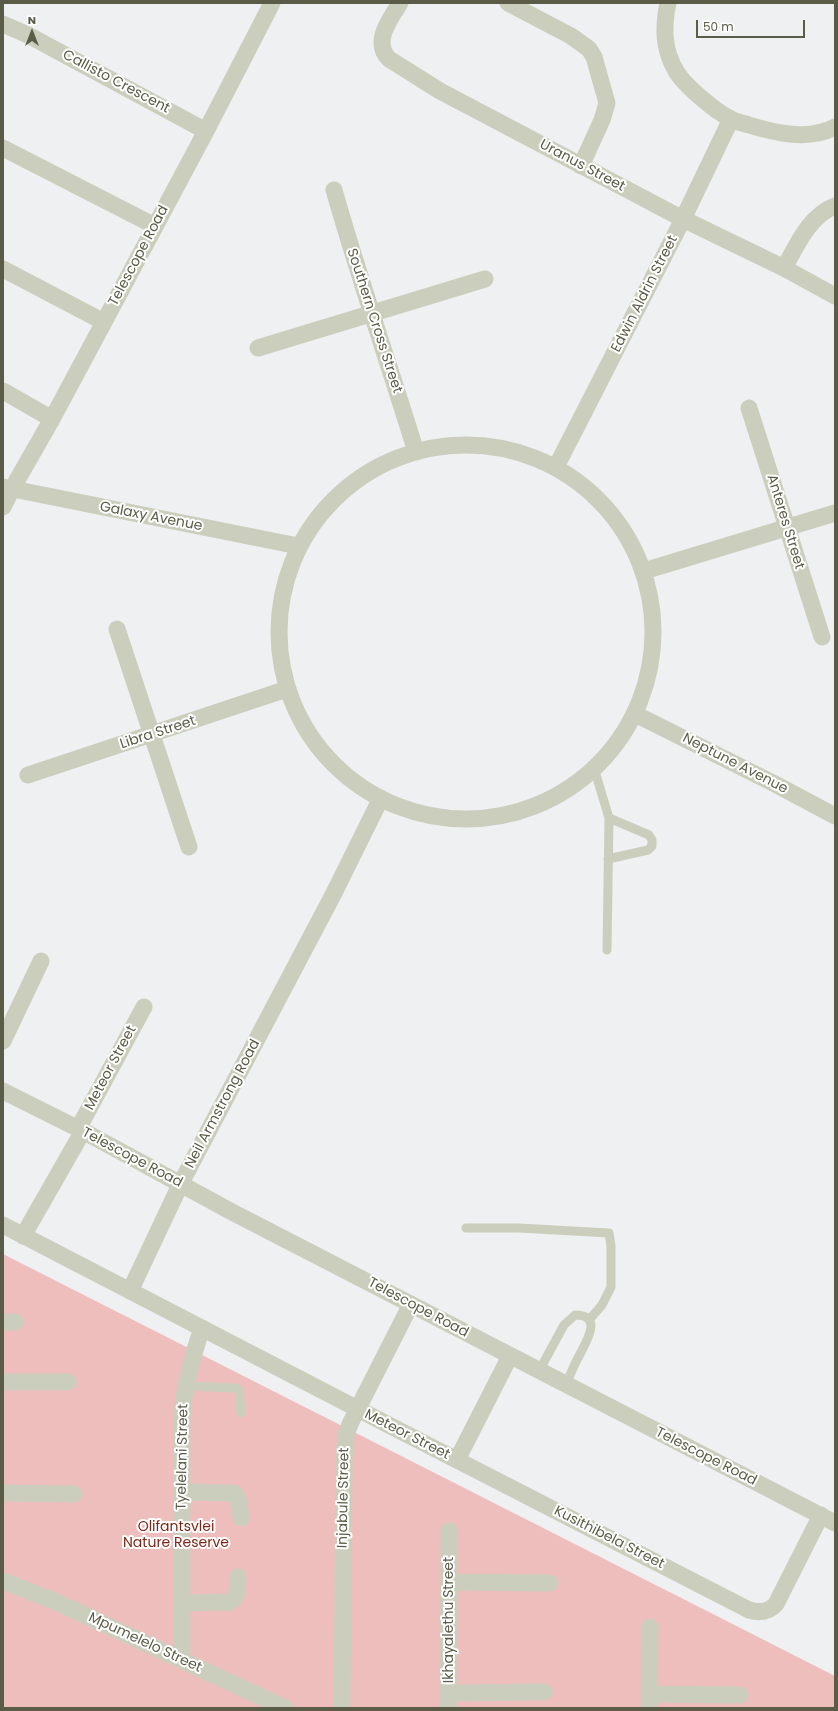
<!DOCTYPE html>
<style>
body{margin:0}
#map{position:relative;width:838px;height:1711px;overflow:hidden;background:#eff0f1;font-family:Poppins,sans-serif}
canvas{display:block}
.frame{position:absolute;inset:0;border:4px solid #5a5c47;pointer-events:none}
.north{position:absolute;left:12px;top:12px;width:40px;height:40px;-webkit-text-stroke:3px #fff;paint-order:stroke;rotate:0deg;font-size:11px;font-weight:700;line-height:16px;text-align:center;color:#5a5c47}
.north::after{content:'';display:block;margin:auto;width:14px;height:18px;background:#5a5c47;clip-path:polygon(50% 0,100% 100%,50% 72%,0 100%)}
.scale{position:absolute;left:696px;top:20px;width:109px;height:18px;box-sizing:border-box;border:2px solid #5a5c47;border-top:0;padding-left:5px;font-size:12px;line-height:14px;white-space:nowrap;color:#5a5c47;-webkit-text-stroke:3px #fff;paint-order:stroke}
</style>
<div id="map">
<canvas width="838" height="1711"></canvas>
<div class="frame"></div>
<div class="north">N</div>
<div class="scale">50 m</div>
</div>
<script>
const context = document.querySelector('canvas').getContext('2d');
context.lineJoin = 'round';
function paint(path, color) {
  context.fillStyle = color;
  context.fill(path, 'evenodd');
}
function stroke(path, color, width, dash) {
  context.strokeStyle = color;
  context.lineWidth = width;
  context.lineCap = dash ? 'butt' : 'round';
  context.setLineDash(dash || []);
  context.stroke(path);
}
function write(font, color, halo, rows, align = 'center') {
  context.font = font + ' Poppins,sans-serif';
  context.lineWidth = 4;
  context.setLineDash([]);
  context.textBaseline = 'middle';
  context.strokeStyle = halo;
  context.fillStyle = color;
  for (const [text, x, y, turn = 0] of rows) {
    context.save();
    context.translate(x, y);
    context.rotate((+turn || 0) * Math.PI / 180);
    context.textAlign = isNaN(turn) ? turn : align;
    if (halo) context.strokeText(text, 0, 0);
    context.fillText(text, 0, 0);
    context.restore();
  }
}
paint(new Path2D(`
 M3,1254l832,422v32h-832z`), '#eebebd');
stroke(new Path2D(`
 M594,768l15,50 -2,132
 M608,859l40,-9 4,-4v-6l-3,-5 -40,-17
 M466,1228h53l90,5 2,13v41l-9,18 -13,15
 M539,1371l25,-46 11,-10c29,0 11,27 4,41 -5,9 -9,19 -13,29
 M185,1386l51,2 3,2 2,23`), '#cccebd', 9);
stroke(new Path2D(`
 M400,3c-10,16 -28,39 -11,56l51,32 243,128 101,49 51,28
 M508,3l63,33 18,13 5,8 13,46 -5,17 -21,46
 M668,3c-5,24 -5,46 8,68 8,14 40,41 55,48 5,3 12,4 18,6 26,8 60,16 86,2
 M3,24l25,11 178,96
 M3,148l152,78
 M334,190c25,88 55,174 82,262
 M784,268c13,-23 25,-52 51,-62
 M3,269l101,53
 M258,348l227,-69
 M3,391l49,28
 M749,408l73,229
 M279 632a187 187 0 1 1 374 0a187 187 0 1 1-374 0Z
 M556,467l127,-248 48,-100
 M3,487l295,59
 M3,507l9,-18 40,-70 52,-97 102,-191 66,-128
 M644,571l191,-58
 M117,629l72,218
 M635,714l140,70 60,32
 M28,775l259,-86
 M3,1041l38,-80
 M3,1091l80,40 149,81 603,311
 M78,1129l66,-122
 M3,1225c248,130 497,257 746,385 10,3 20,2 27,-6l45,-89
 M23,1236l60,-105
 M130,1291l51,-108 153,-290 47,-95
 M3,1322h12
 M3,1382h65
 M457,1460l53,-104
 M182,1492l52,1 4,5 3,20
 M3,1493l71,1
 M3,1581l51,20 231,107
 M449,1582l101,1
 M182,1603l47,-1c10,-4 8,-15 9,-25
 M182,1660v-242c2,-32 10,-60 20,-90
 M449,1693l95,-1
 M649,1694l91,1
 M342,1708l2,-248 2,-26 5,-12 60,-118
 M448,1708l1,-177
 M649,1708l1,-81`), '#cccebd', 17);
write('14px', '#5a5c47', '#fff', [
 ["Callisto Crescent",116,82,28],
 ["Uranus Street",582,166,28],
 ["Telescope Road",139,256,-62],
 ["Edwin Aldrin Street",645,294,-63],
 ["Southern Cross Street",374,321,72],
 ["Galaxy Avenue",151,517,11],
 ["Anteres Street",785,522,73],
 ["Libra Street",158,733,-18],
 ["Neptune Avenue",735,764,27],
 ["Meteor Street",111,1068,-62],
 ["Neil Armstrong Road",223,1104,-62],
 ["Telescope Road",132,1158,28],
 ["Telescope Road",418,1308,28],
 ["Meteor Street",407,1435,27],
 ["Tyelelani Street",183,1457,-89],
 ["Telescope Road",706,1457,27],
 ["Injabule Street",344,1498,-89],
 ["Kusithibela Street",609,1538,27],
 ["Ikhayalethu Street",449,1620,-90],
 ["Mpumelelo Street",145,1643,25]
]);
write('14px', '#7d2518', '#fff', [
 ["Olifantsvlei",176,1527],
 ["Nature Reserve",176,1543]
]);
</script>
